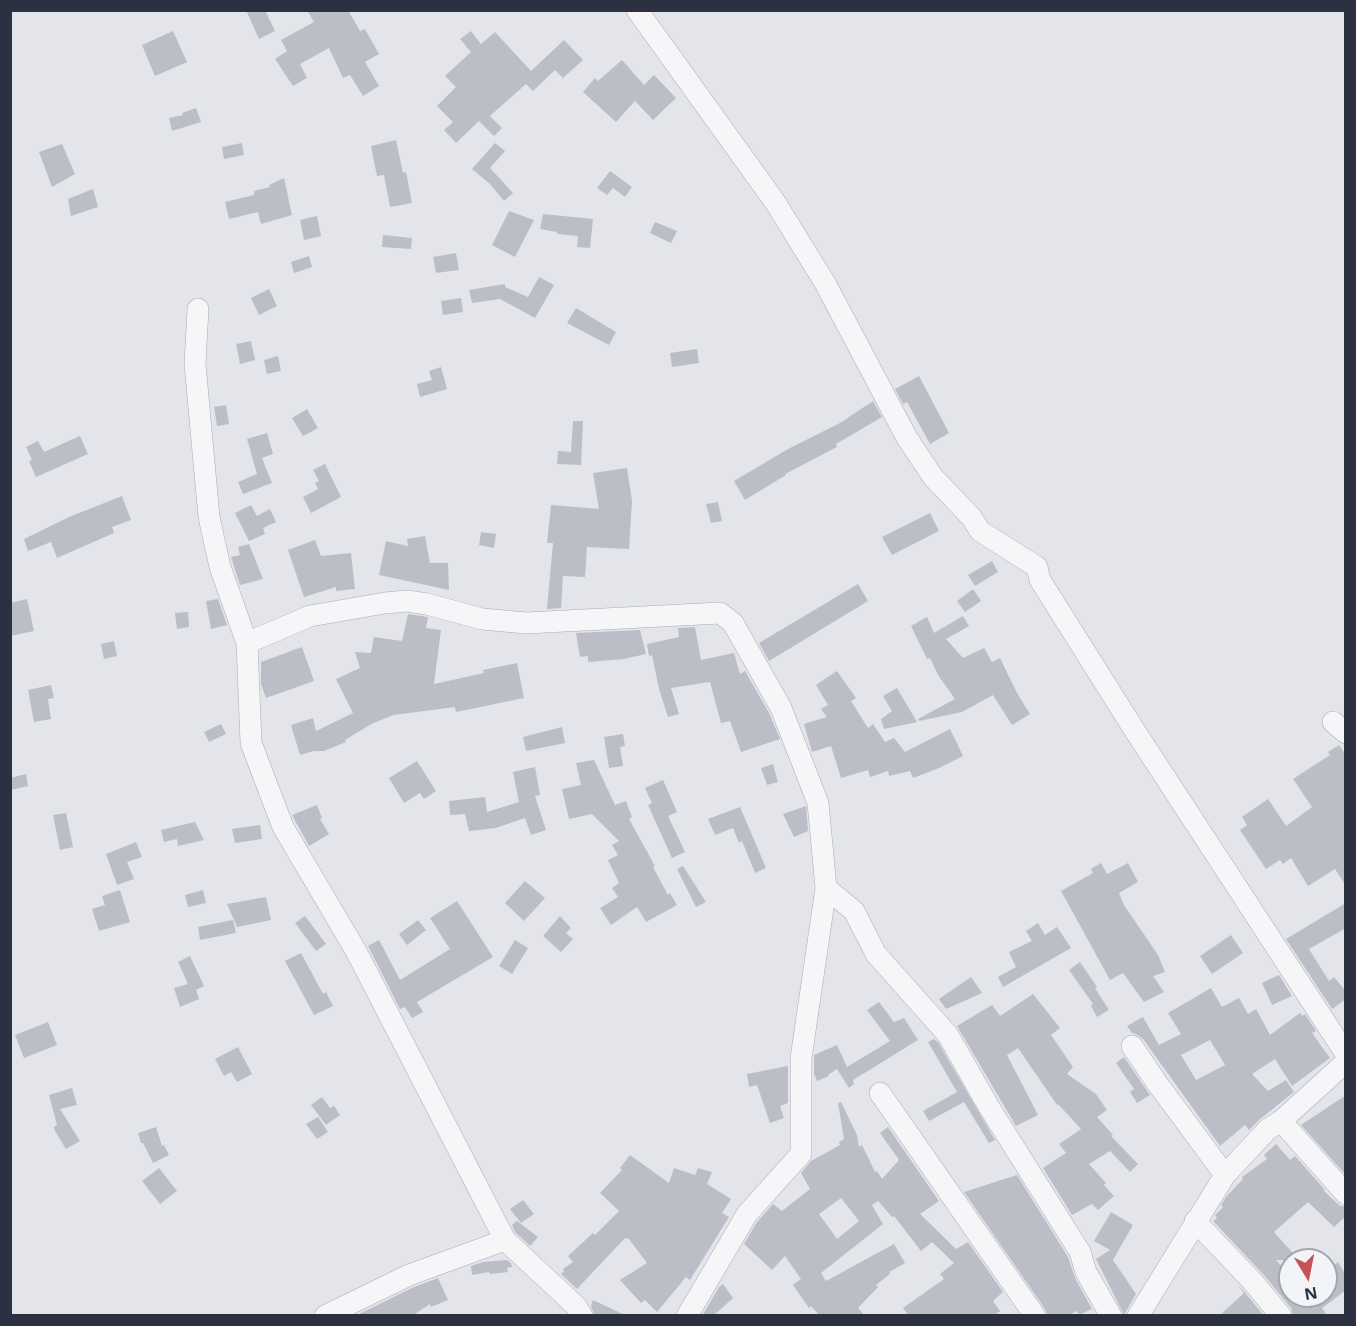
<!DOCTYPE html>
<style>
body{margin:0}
#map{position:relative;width:1356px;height:1326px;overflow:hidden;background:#e3e5ea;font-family:"Open Sans",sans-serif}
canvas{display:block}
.frame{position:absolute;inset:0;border:12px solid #2c3141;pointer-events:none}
.north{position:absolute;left:1278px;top:1248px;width:60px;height:60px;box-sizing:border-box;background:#f3f4f8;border:2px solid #a3a6af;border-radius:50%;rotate:170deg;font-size:16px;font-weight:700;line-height:24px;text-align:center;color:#2c3141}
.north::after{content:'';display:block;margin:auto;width:21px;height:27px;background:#c55357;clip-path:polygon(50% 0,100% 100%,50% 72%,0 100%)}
</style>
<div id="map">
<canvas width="1356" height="1326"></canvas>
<div class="frame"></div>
<div class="north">N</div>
</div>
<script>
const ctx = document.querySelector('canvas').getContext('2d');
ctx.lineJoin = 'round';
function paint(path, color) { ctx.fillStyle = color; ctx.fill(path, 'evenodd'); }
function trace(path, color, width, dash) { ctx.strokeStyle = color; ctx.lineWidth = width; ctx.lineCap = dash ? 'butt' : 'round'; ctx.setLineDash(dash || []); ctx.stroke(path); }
paint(new Path2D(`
 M246,10H265L275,31L259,39Z
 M307,10H348L360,31L365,29L379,54L365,62L379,86L363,96L350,75L343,78L329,48L300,64L307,78L293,86L275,59L287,51L281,40L314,22Z
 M173,31L187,62L155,76L142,45Z
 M471,31L481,44L495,32L531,71L564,40L583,60L563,78L555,70L533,91L526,84L490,116L502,128L494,136L479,121L456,143L444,130L453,122L437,106L456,87L445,76L471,52L460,39Z
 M622,60L644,85L654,75L676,98L653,120L635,101L616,122L583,92L595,78L598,81Z
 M196,108L201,122L172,131L169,118L183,115L182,113Z
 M396,140L403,173L406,172L412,203L390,207L384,175L377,176L371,146Z
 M242,143L244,155L224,159L222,147Z
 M495,143L505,151L490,168L513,193L504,201L490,184L472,169Z
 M62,144L75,174L52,187L39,152Z
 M610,171L632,187L625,197L613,188L607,195L597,188Z
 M284,178L292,215L261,224L258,212L229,219L225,202L254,195V191L270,187L269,185Z
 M93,189L98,207L71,216L68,199Z
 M509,211L534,220L515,257L492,245Z
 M543,214L593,219L590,248L577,247L578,236L557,234V232L540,229Z
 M317,216L321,236L304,240L300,220Z
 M655,222L677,231L671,243L650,233Z
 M383,235L412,238L411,249L382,247Z
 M456,253L459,270L436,273L433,257Z
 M309,256L312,267L294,273L291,262Z
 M539,277L554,285L535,318L500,299L472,303L469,290L505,284V287L528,297Z
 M269,289L277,306L259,315L251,298Z
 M461,298L463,312L443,315L441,301Z
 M576,308L616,332L609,345L567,323Z
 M251,341L255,360L240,364L236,344Z
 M697,349L699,363L672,367L670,353Z
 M278,356L281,371L267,374L264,360Z
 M441,367L447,389L420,397L417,384L432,380L429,371Z
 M919,376L949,433L930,444L907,402L903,404L895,389Z
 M873,401L882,417L836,444L837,447L785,474L786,475L745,500L734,481L788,449L840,423Z
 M226,405L229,424L217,426L214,407Z
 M307,409L318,428L303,436L292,418Z
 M573,421H583L581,465L557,464L558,451L571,452Z
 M267,433L273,454L262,458L272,483L243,494L238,482L257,474L247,439Z
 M80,436L88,454L36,477L29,461L32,460L26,447L38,441L44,452Z
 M325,464L341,497L311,513L303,497L318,489L315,483L319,481L313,470Z
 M627,468L632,501L629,549L587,547L585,577L563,576L561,608L547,609L553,543H547L551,505L599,509L593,473Z
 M122,496L131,520L112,527L114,533L57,558L51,542L28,551L24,539L69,517Z
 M718,502L722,521L711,523L706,504Z
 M251,505L257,516L270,509L276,522L263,528L265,534L249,541L235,513Z
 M930,513L939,531L892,555L882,537Z
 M481,532L496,534L494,548L479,545Z
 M425,536L430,563H448L449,590L379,575L386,541L408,546L407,539Z
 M315,540L321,556L351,553L355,589L336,591V587L304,597L288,550Z
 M249,544L263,579L240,585L231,557L240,555L238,547Z
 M992,561L998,572L975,586L968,575Z
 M858,584L868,601L769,661L759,643Z
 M973,589L981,601L965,612L957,601Z
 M27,599L34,631L10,636V603Z
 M218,599L227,625L211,629L206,601Z
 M188,612L189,627L177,629L175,613Z
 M408,614L428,617L426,628L441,630L434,684L484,673L483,670L517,663L524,698L456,712L455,707L394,715L373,723L345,740L346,742L324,751H314L300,755L291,725L313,718L316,731L353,713L336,679L360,668L355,652L371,653L374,637L402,641Z
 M963,616L969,626L946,639L963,658L984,648L992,662L1000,658L1017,693L1030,714L1012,725L993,695L962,712L919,721L918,719L955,699L938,675L930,658L927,659L911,626L927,617L934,633Z
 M695,627L701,660L734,653L740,674L745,671L769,713L780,739L741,752L730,721L721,723L710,682L671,688L679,714L668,717L659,689L652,655L649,656L647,644L679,637L678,628Z
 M640,630L646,654L624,659L588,662V656L580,657L576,633Z
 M114,641L117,656L104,659L101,644Z
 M302,647L314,681L266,698L261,684V662Z
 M837,671L856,698L851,701L868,728L873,724L885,742L894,738L905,752L950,729L963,756L939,768L913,778L910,771L889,776L888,771L870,777L868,770L841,778L831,746L812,752L804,724L827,717L821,709L828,705L816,685Z
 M51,685L54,698L48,699L51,719L34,722L28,690Z
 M897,688L917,722L884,729L881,719L892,711L883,696Z
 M221,724L226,734L209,742L204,732Z
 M562,727L565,743L526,751L523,737Z
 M623,734L625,746L620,747L623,766L609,768L604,737Z
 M1339,745L1346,755V886L1335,869L1308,886L1291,858L1283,864L1280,860L1266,869L1240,830L1247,825L1242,817L1268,799L1286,826L1312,807L1293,779L1330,755L1328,752Z
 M594,760L615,805L626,801L632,817L629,819L655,866L653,867L668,895L670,893L677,905L646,922L637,907L611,925L600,908L618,897L612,888L619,883L608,860L618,855L612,845L619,841L592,814L569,819L562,789L581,785L576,763Z
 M417,761L436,791L424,799L420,793L404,803L389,778Z
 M773,764L778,782L767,785L761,768Z
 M535,767L540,795L535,796L546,830L531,835L525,818L496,828L469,831L465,814L450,815L449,801L485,797L487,812L519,802L513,772Z
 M26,774L28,786L10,790V778Z
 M663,780L677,812L668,816L685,852L672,858L648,805L652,803L645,788Z
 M317,805L322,818L320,819L329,834L309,846L292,815Z
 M806,806L808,831L794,837L783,814Z
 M740,807L766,868L755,873L742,841L739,843L733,828L715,835L708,819Z
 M66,813L73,847L60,850L53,815Z
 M195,822L204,840L178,846L177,839L164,842L161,830Z
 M260,825L262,839L235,843L232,829Z
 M136,842L142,857L127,862L134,879L117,885L106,854Z
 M1101,863L1107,874L1128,863L1138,882L1119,893L1124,905L1158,955L1165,972L1153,976L1164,992L1144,1002L1123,973L1110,980L1061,891L1093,873L1091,869Z
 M683,866L706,902L696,907L677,869Z
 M525,881L545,898L524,921L505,903Z
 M120,890L130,922L99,931L92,909L105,905L102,896Z
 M203,890L206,903L188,907L185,895Z
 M266,897L271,920L237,927L227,904Z
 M457,901L493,957L417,1002L423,1012L412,1018L405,1007L400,1009L368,946L379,940L400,980L450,949L430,918Z
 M1346,903V928L1309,949L1329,981L1334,977L1344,989L1346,988V999L1332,1009L1286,939Z
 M305,916L326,944L316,951L295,923Z
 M560,916L571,928L566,933L573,939L561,952L543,936Z
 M233,920L236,933L200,940L198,927Z
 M418,920L426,930L407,945L399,934Z
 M1038,923L1045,935L1057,927L1071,948L1003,987L998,977L1016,967L1009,952L1032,941L1026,931Z
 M1231,935L1243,953L1212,974L1200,956Z
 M515,940L528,948L512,974L499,966Z
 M301,953L323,994L326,992L333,1006L314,1015L285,961Z
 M190,956L204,986L196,990L199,999L180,1007L174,988L188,984L178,962Z
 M1080,962L1097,987L1095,988L1109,1010L1097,1017L1091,1006L1093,1004L1069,970Z
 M1279,975L1292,996L1272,1005L1262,983Z
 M971,977L982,993L946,1009L939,999Z
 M1211,988L1222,1007L1239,998L1248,1014L1256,1009L1270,1035L1300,1013L1302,1016L1305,1014L1316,1031L1312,1033L1330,1058L1292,1086L1275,1059L1252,1074L1268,1091L1286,1080L1294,1092L1259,1120L1249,1130L1245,1125L1220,1146L1143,1039L1138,1035L1132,1033L1127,1026L1143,1017L1159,1045L1181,1034L1168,1013ZM1210,1040L1225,1065L1196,1080L1181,1055Z
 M1033,994L1060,1028L1051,1035L1073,1067L1067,1074L1096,1094L1107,1110L1097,1117L1113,1135L1111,1136L1138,1164L1130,1172L1110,1151L1089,1164L1106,1183L1104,1185L1114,1196L1098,1210L1092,1204L1072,1215L1043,1168L1066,1153L1059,1144L1081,1129L1058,1104L1057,1105L1018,1048L1007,1055L1038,1115L1016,1126L957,1026L992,1005L1000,1016Z
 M879,1002L894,1022L904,1018L918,1040L853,1080L854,1084L849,1088L837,1069L828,1075L829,1076L817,1081L814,1074V1055L837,1045L847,1067L890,1041L867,1010Z
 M48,1022L57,1045L24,1058L15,1035Z
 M934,1039L938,1042L995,1140L989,1143L964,1102L929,1121L923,1111L957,1092L928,1042Z
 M238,1047L252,1074L237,1082L231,1072L224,1076L215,1059Z
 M1124,1057L1150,1095L1137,1103L1130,1092L1134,1089L1116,1063Z
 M788,1066V1103L780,1106L784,1118L770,1123L757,1085L749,1087L747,1074Z
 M72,1088L77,1105L60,1109L80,1141L66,1149L55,1131L54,1127L57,1125L49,1095Z
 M1346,1095V1172L1344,1173L1301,1125Z
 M322,1097L330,1108L334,1106L340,1115L326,1125L311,1105Z
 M841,1102L857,1135L859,1147L862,1145L875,1172L877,1171L882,1179L899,1160L880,1133L888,1127L939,1201L920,1214L956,1249L968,1242L1003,1292L993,1301L1000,1311L994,1316H909L903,1308L944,1279L940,1274L954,1263L932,1242L921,1251L894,1216L892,1217L878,1201L872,1205L883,1224L821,1273L826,1281L894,1244L905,1263L889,1272L890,1274L876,1285L878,1287L858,1308L865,1316H820L811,1306L809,1308L793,1285L801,1279L785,1256L772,1270L744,1244L757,1222L773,1204L782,1211L810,1189L801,1173L811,1161L840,1145L839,1142L844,1139L838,1103ZM841,1198L859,1221L837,1239L819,1214Z
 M318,1117L328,1132L317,1139L306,1124Z
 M156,1127L162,1146L164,1145L169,1155L153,1163L143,1143H141L138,1133Z
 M1276,1144L1290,1160L1295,1156L1325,1190L1324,1191L1340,1206H1346V1216L1334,1227L1308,1202L1274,1232L1299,1260H1276L1290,1275V1296H1326V1273L1338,1262L1346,1275V1290L1322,1308L1327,1316H1293L1291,1308L1263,1274L1213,1221L1217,1218L1215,1215L1223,1207L1221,1205L1226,1197L1243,1179L1242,1177L1267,1159L1264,1155Z
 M630,1155L669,1183L674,1168L695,1175L698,1168L712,1172L707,1184L731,1199L722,1213L729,1217L690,1280L686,1277L657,1312L645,1300L641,1303L620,1280L647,1263L629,1239L625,1238L577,1289L561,1274L564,1271L563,1269L573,1262L568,1256L593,1233L595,1235L619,1211L600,1193L622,1170L620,1168Z
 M159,1168L177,1191L160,1204L142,1181Z
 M1017,1175L1068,1257L1075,1278L1092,1309L1079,1315L1077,1311L1066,1316H1048L1045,1309L964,1192Z
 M523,1200L534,1214L521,1223L510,1209Z
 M1111,1212L1133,1225L1113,1260L1136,1294L1124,1315L1096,1259L1110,1250L1094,1241Z
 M517,1221L538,1237L530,1246L515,1232L512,1225Z
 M507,1260L511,1263L512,1267L507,1268L508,1272L490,1274L489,1272L472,1275L471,1266L483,1262Z
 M438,1278L448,1300L431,1307L430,1304L412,1316H355L414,1287Z
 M723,1284L733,1298L713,1316H702L719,1287Z
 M1238,1285L1243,1290L1264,1316H1219L1244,1293Z
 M593,1300L627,1316H597L594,1314L591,1306Z`), '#bbbec7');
const minor = new Path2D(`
 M637,10L775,202L825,283L907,438L933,477L972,518L980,531L1037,567L1040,580L1135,731L1346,1054
 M198,309L195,364L209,517L220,567L247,643L251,743L283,827L356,951L505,1240L576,1306L582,1316
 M247,643L310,616L385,603L407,601L427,604L482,619L526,623L720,613L733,623L781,708L818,803L826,888L801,1058V1154L747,1214L687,1316
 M1333,722L1346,733
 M826,888L854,911L876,954L948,1035L989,1107L1080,1252L1086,1272L1111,1316
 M1132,1046L1157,1083L1225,1175
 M880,1093L1035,1316
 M1281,1121L1346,1194
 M1195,1221L1253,1282L1281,1316
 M325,1316L409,1275L505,1240
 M1138,1316L1225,1175L1268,1129L1281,1121L1346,1062`);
trace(minor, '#a8abb4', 22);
trace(minor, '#f6f6f9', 21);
</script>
